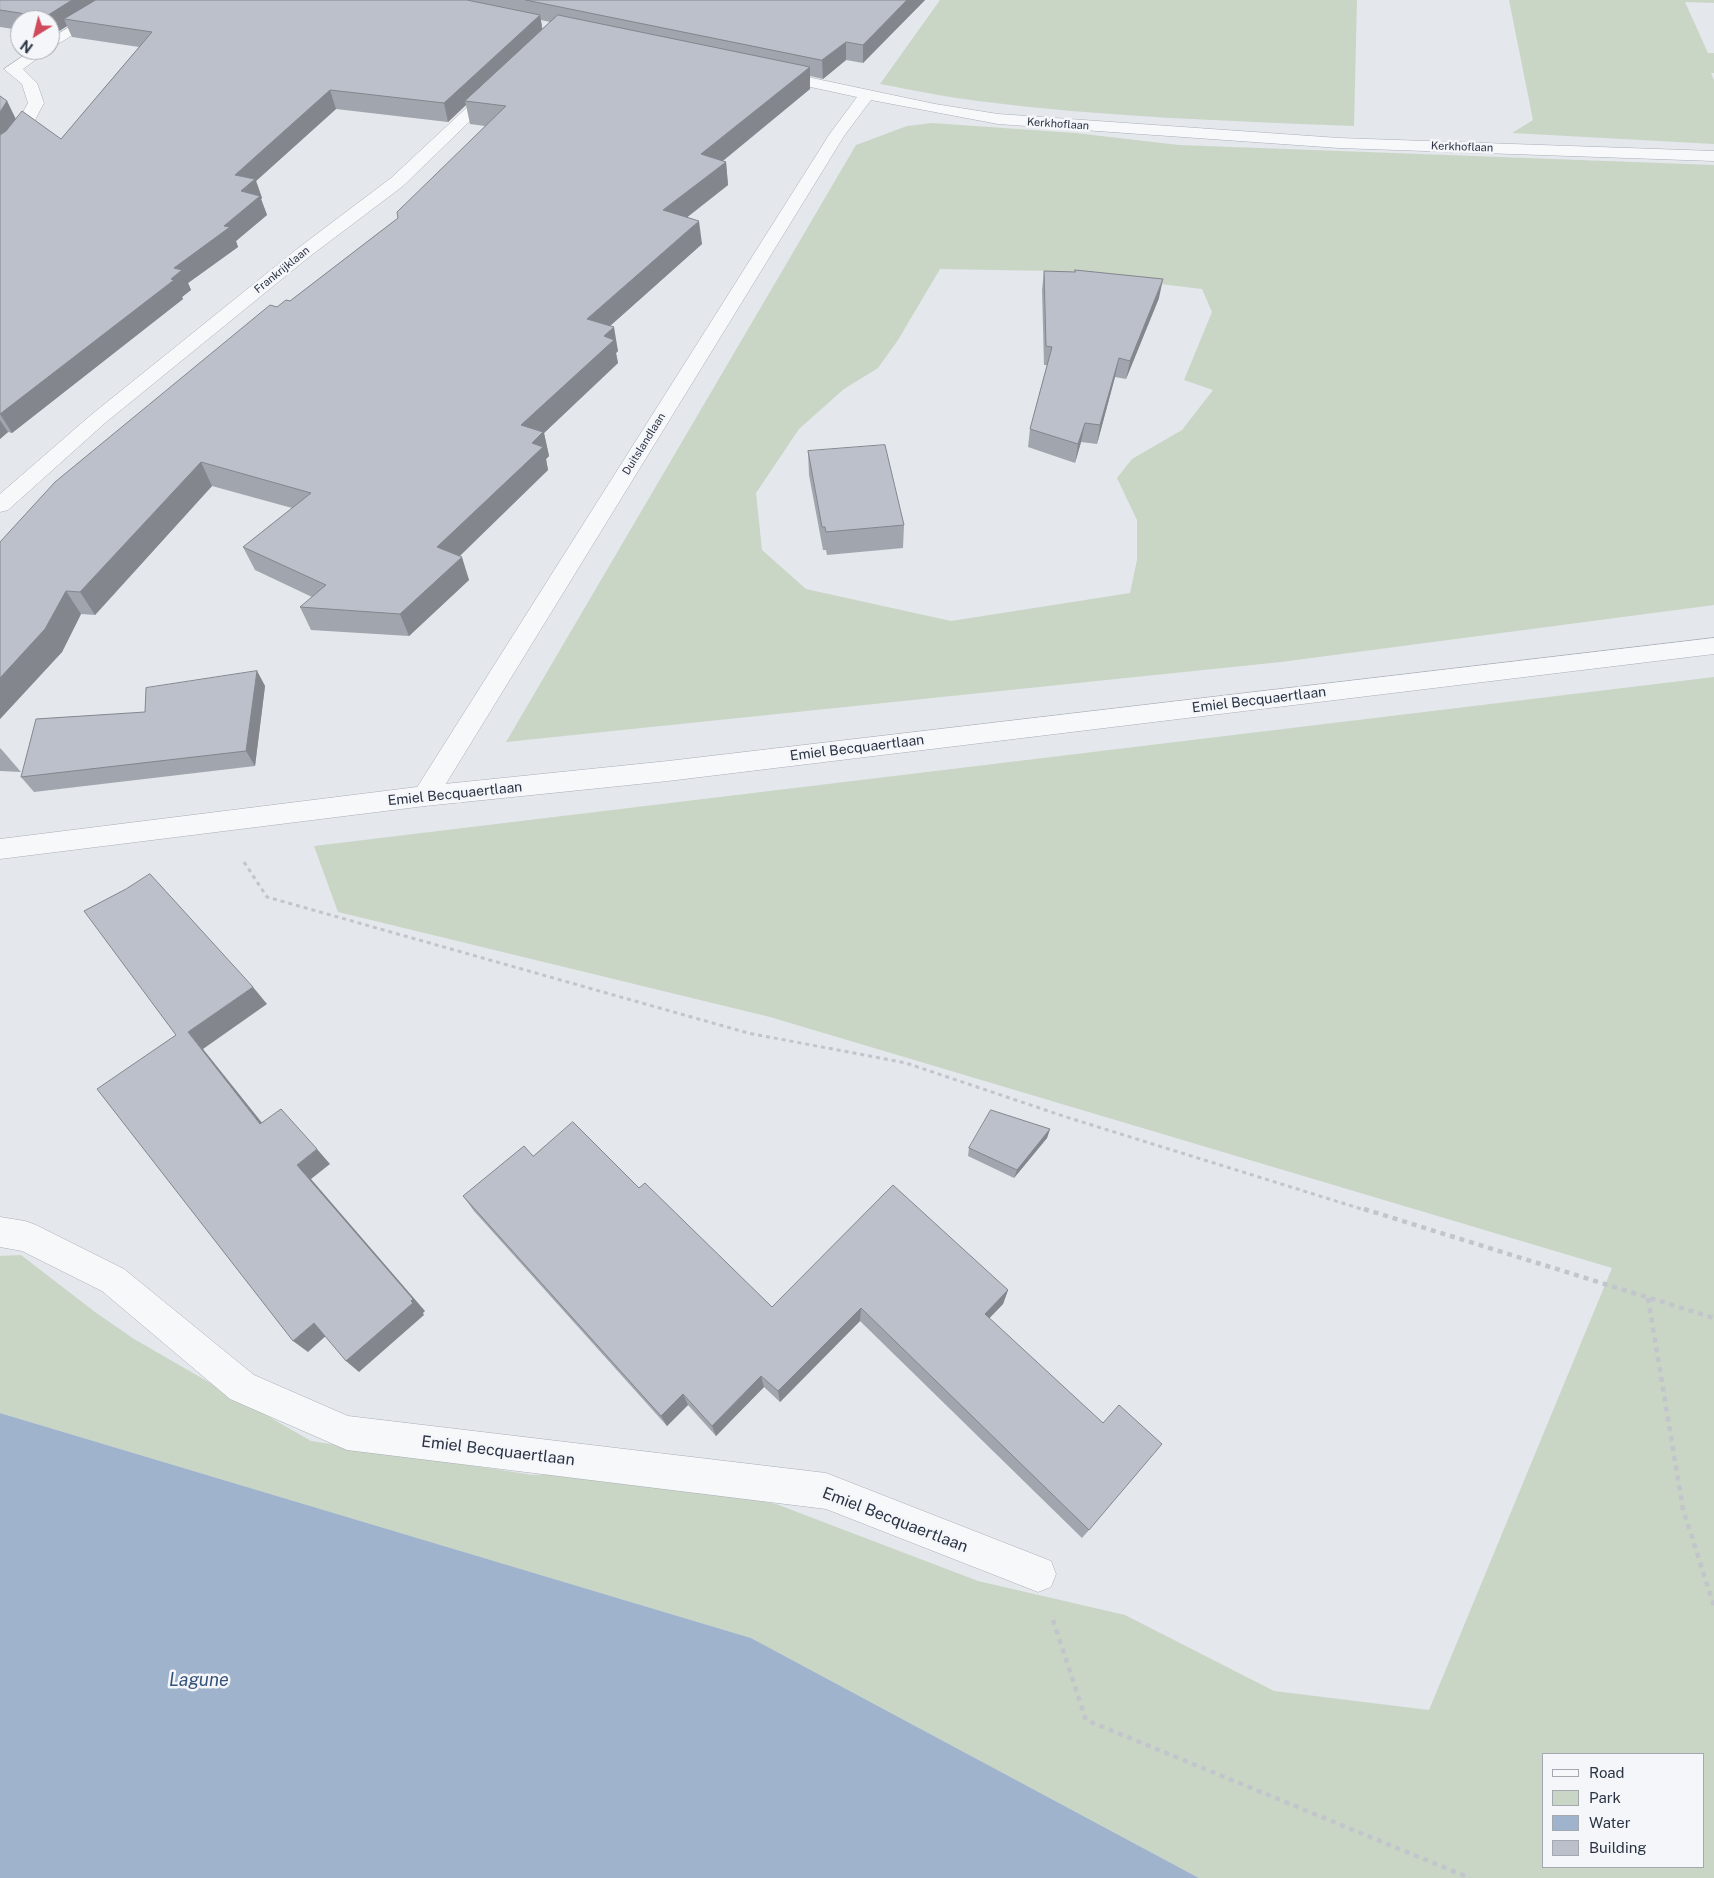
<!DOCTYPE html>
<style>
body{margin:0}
#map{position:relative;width:1714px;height:1878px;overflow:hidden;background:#e4e7ec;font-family:"Public Sans",sans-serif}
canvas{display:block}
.legend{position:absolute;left:1542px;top:1753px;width:162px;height:115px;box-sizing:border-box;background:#f4f6f9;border:1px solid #a4a8b1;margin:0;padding:6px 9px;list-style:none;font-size:15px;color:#2b3445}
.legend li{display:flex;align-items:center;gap:10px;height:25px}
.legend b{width:25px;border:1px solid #a4a8b1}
.north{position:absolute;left:10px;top:10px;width:50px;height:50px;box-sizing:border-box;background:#f4f6f9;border:1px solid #a4a8b1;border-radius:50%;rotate:216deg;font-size:14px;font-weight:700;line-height:20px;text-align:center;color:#2b3445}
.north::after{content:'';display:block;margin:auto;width:18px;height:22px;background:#d1495b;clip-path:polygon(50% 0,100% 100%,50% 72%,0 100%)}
</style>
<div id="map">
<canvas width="1714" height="1878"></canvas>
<ul class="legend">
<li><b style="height:6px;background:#f7f8fa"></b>Road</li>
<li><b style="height:14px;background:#c9d6c5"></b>Park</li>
<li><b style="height:14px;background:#9fb4cc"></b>Water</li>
<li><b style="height:14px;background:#bbc0ca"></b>Building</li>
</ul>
<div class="north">N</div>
</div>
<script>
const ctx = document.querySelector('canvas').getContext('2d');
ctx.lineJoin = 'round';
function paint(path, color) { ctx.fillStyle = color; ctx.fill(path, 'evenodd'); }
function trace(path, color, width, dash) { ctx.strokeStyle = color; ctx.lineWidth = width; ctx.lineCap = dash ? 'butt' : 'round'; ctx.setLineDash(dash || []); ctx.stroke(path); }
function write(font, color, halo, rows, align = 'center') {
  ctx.font = font + ' "Public Sans",sans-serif'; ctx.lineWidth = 5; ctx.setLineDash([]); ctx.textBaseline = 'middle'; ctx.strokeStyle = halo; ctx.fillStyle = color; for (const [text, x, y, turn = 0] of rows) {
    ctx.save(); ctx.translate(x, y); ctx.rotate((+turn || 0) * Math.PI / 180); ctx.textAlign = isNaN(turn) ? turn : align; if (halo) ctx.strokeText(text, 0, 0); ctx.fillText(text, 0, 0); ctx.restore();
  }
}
paint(new Path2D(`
 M940,0H1357L1354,126C1229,121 1102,117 978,101C945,97 913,90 880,84Z
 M1509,0H1714V3L1685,2L1708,53H1714V73H1711L1714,80V144L1512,133L1533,120Z
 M932,123L1075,133L1179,145L1714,165V605L1281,662L506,742L856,145L907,126ZM940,269L1051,271L1202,289L1212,312L1184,380L1213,390L1182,430L1132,459L1117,478L1137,520V560L1130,593L951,621L806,589L762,550L756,493L799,429L844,389L878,368L898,340Z
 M1714,677V1878H1199L751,1638L0,1413V1256L21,1255L95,1312L134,1339L311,1441L533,1475L612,1473L776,1504L978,1581L1125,1615L1274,1691L1429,1710L1612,1268L770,1017L338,912L314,846ZM1543,1754H1703V1867H1543Z`), '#c9d6c5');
paint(new Path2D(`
 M0,1413L751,1638L1199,1878H0Z`), '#9fb4cc');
const minor = new Path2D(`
 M112,0H129L50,49V39Z
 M32,50H49L23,69L37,83L44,103C35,120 20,152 0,157V143L13,130L28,103L22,84L4,69Z
 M774,70L935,104L998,114L1339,138L1714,151V161L1339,148L998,124L871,100L844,136L434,803L425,806L416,803L412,796L416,789L829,135L857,97L769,78L766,75L769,72Z
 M496,83L504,88L501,91L403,186L309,257L105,423L8,510L0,512V494L91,415L297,249L391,178L491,85Z
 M0,1217L25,1221L36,1225L124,1269L254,1375L348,1416L826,1473L1051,1561L1056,1574L1051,1587L1038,1592L826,1509L347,1450L230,1399L102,1291L22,1251L0,1247Z`);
const tertiary = new Path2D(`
 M1714,638V654L668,781L425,806L0,859V839L425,786L668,761Z`);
trace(minor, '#a9aeb7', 1);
trace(tertiary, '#a9aeb7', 1);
trace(new Path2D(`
 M244,862L267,897L748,1033L906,1063L1066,1117L1368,1211`), '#c2c5cb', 3, [4, 4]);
trace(new Path2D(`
 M1364,1209L1714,1318
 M1648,1298L1683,1509L1714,1606
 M1053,1620L1086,1720L1470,1878`), '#c2c5cb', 4.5, [5, 5]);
paint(minor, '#f7f8fa');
paint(tertiary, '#f7f8fa');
paint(new Path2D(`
 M0,0H925L863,63L846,60L823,79L810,76V89L723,161L726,162L728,185L687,217L702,244L610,326L618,351L616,353L618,363L544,433L549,456L546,459L548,470L460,556L469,580L409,636L311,630L300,607L312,597L255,570L243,547L292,508L212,486L95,615L81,614L62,652L0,719V542L277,307L290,301L398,218L485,126L470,124L466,105L448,122L336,109L256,181L262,198L261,199L267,215L236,241L238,247L188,283L191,290L182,297L183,299L12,433L8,432L0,439V96L7,101L16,119L61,139L139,47L72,37L67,26L53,35L50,34V20H20V30L0,27ZM541,20L550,22L542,29Z
 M1075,270L1159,298L1126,379L1115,377L1097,444L1081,442L1075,463L1028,447L1030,429L1047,365H1044L1042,290L1044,271L1075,272Z
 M808,451L904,525L903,548L827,555L826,550H823L809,475Z
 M257,671L265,686L255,766L34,792L21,777L145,712Z
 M0,748L2,750L21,772L0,771Z
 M1050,1129L1047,1138L1014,1178L968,1156L969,1148Z
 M533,1156L639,1188L772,1307L1008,1290L1003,1304L989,1318L1089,1530L1082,1538L860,1321L780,1402L764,1387L716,1436L688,1405L667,1426L474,1211L463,1196Z`), '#a1a5ae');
paint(new Path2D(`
 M72,0H108L64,19L67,26L53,35L50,28V20H46L45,17Z
 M907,0H925L863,63V45Z
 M540,15L543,33L465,101L466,105L448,122L444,103Z
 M846,42V60L823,79L822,60Z
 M810,67V89L703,177L701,154Z
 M330,90L336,109L256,181L262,198L261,199L267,215L236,241L238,247L188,283L191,290L182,297L183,299L12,433L0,414L171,279L174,268L224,226L235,175Z
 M7,101L16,120L0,140V112Z
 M726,162L728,185L666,234L663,210Z
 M699,221L702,244L592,342L587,319Z
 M1163,279L1159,298L1126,379L1130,361Z
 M614,327L618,351L616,353L618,363L544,433L549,456L546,459L548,470L445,570L437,547L521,425L604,336Z
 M1119,358L1115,377L1097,444L1100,425Z
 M0,420L8,432L0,439Z
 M1085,423L1081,442L1075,463L1078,444Z
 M201,462L212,486L95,615L80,592Z
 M462,557L469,580L409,636L400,614Z
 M66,591L81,614L62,652L0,719V678Z
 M257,671L265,686L255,766L246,751Z
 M253,987L267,1004L203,1049L275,1139L260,1124L188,1032Z
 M1050,1129L1047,1138L1014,1178L1017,1170Z
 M317,1149L330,1164L311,1179L425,1311L423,1313L424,1315L359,1372L346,1361L297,1165Z
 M1008,1290L1003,1304L981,1327L985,1314Z
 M861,1308L860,1321L780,1402L778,1391Z
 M314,1323L328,1334L308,1352L293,1341Z
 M761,1376L764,1387L716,1436L712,1426Z
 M683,1394L688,1405L667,1426L661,1416Z`), '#83868d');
const building = new Path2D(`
 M0,0H72L45,17L0,10Z
 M96,0H467L540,15L444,103L330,90L235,175L255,179L241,191L260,196L224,226L230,227L174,268L182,270L171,279L174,280L0,414V135L6,131L22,111L61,139L152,32L64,19Z
 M526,0H907L863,45L846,42L822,60Z
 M558,15L810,67L701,154L726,162L663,210L699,221L587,319L614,327L604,336L614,340L521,425L543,432L532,443L543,447L437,547L462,557L400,614L300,607L326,585L243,547L311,493L201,462L80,592L66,591L45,629L0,678V542L55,482L270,305L277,307L286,300L290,301L398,218L397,212L506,106L465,101Z
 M0,96L7,101L0,112Z
 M1075,270L1163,279L1130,361L1119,358L1100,425L1085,423L1078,444L1030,429L1052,347L1046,346L1044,271L1075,272Z
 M885,445L904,525L826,532L825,527H822L808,451Z
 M257,671L246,751L21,777L36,719L145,712L146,688Z
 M150,874L253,987L188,1032L260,1124L281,1109L317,1149L297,1165L413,1299L411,1301L413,1303L346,1361L314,1323L293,1341L97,1089L176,1035L84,911L126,889Z
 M991,1110L1050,1129L1017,1170L969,1148Z
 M573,1122L639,1188L645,1183L772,1307L893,1185L1008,1290L985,1314L1103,1423L1119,1405L1162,1444L1089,1530L861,1308L778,1391L761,1376L712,1426L683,1394L661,1416L463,1196L524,1146L533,1156Z`);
paint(building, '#bbc0ca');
trace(building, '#83868d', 1);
write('11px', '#2b3445', '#f4f6f9', [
 ["Kerkhoflaan",1058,124,4],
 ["Kerkhoflaan",1462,147,2],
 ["Frankrijklaan",282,270,-39],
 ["Duitslandlaan",644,444,-58]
]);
write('14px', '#2b3445', '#f4f6f9', [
 ["Emiel Becquaertlaan",1259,700,-7],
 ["Emiel Becquaertlaan",857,748,-7],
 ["Emiel Becquaertlaan",455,794,-6]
]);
write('16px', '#2b3445', '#f4f6f9', [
 ["Emiel Becquaertlaan",498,1451,7],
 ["Emiel Becquaertlaan",895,1520,21]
]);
write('italic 18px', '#34527a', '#f4f6f9', [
 ["Lagune",199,1680]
]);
</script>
